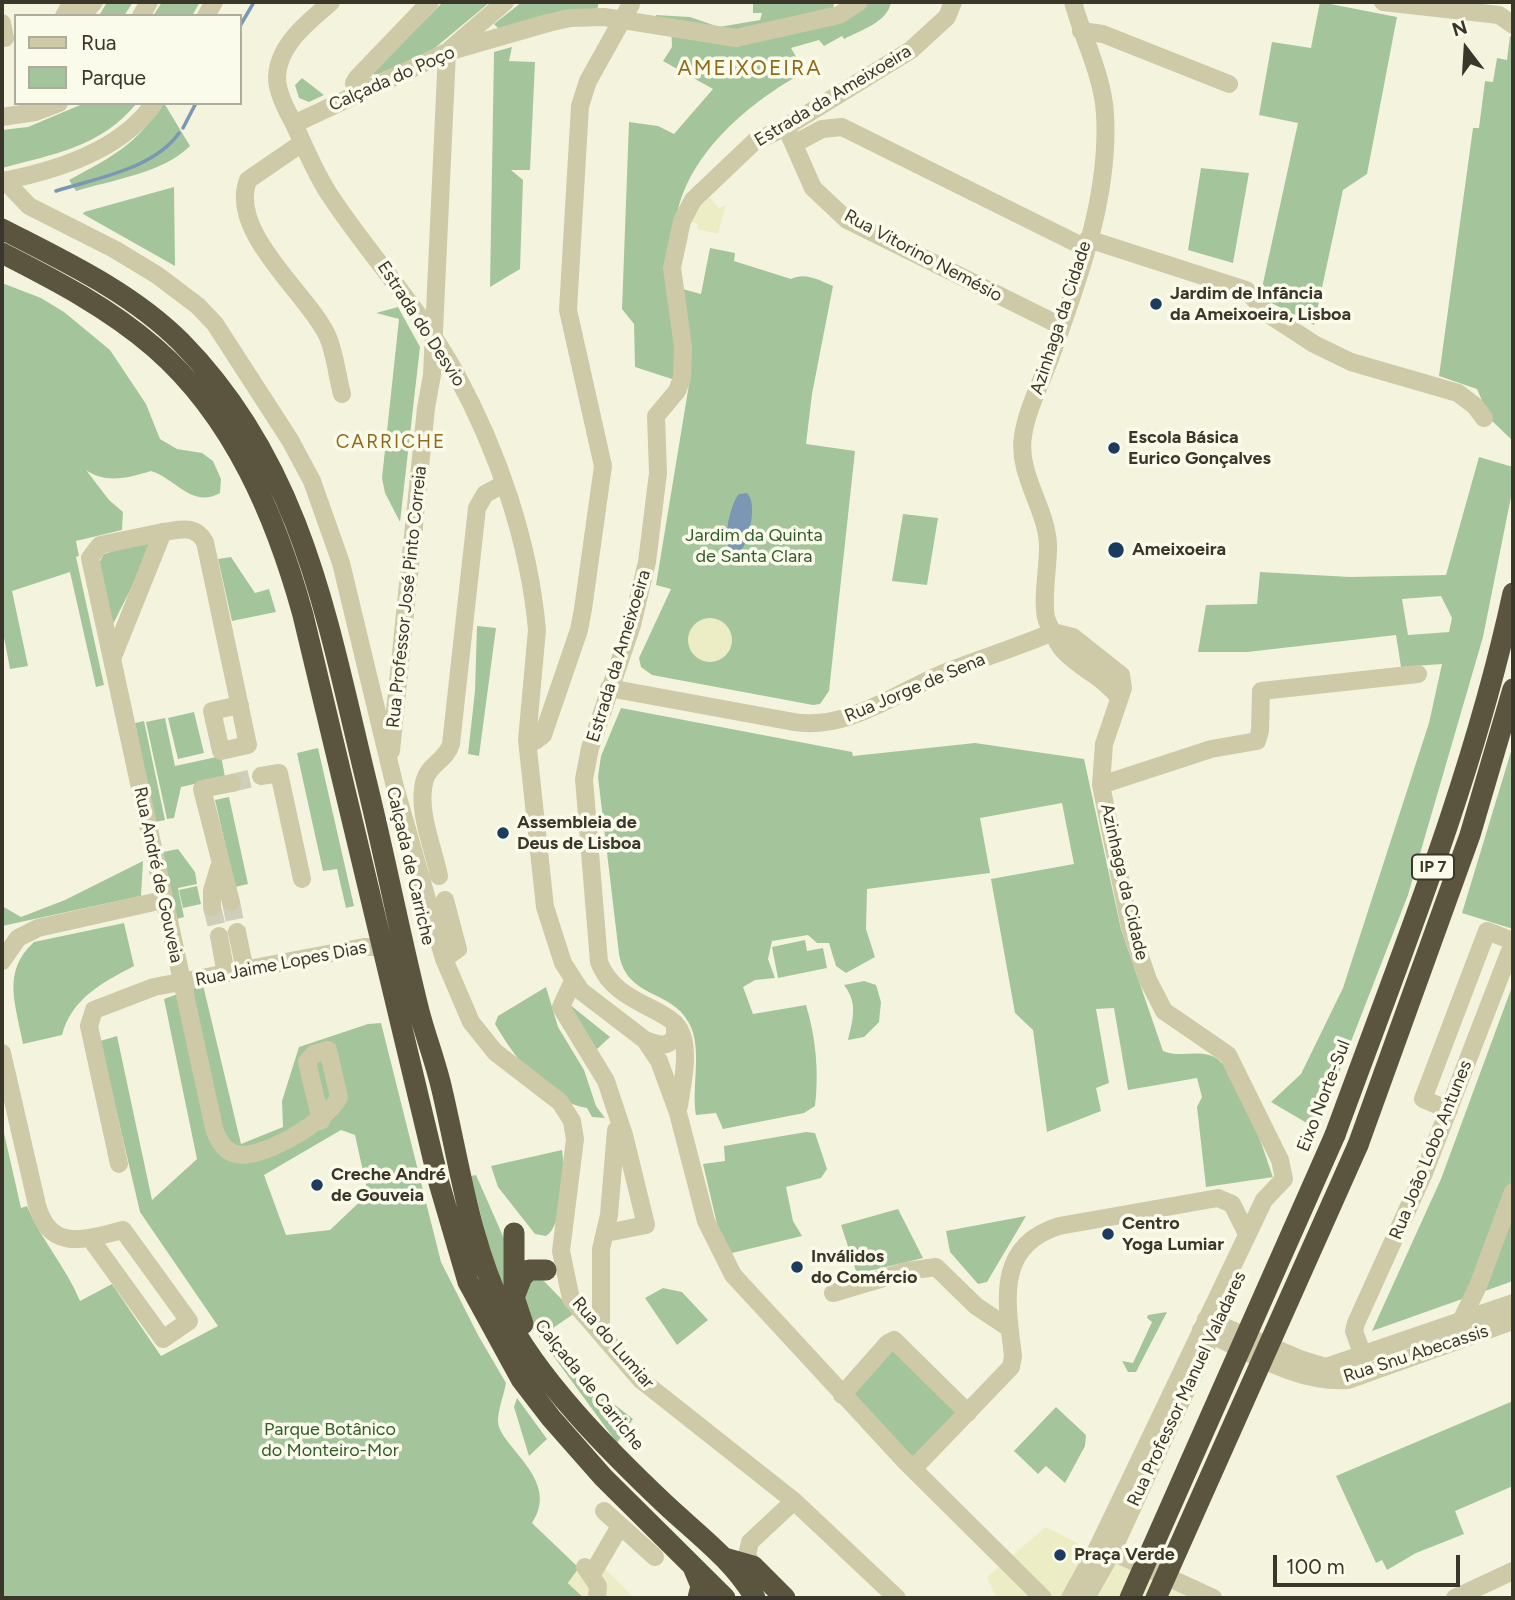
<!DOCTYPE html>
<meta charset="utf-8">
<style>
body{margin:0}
#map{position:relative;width:1515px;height:1600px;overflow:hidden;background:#f4f4de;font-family:Figtree,sans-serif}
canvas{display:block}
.frame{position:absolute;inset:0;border:4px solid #3a3629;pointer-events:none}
.legend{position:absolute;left:14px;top:14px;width:228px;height:91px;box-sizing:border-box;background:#fbfbeb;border:2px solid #aeac9d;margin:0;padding:9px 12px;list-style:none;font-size:21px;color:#3a3629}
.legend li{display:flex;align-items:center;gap:14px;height:35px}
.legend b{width:35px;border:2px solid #aeac9d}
.north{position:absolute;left:1431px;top:14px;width:70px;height:70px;-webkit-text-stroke:5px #fbfbeb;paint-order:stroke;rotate:343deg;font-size:19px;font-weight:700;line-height:28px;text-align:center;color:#3a3629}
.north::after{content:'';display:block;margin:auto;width:24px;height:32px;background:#3a3629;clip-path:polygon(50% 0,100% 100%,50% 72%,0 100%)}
.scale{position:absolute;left:1273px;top:1555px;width:187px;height:32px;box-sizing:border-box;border:4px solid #3a3629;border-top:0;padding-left:9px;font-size:21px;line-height:24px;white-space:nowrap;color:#3a3629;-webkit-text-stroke:5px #fbfbeb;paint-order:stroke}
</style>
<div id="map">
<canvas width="1515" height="1600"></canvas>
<div class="frame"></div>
<ul class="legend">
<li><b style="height:9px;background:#cecaa8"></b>Rua</li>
<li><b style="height:19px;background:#a4c59c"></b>Parque</li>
</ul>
<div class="north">N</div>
<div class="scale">100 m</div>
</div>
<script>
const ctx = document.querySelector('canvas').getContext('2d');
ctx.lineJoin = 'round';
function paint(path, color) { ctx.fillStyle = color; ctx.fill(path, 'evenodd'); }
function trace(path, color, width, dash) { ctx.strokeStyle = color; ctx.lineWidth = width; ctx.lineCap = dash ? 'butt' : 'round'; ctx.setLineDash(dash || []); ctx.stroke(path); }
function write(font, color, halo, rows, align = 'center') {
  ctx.font = font + ' Figtree,sans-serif'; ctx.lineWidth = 7; ctx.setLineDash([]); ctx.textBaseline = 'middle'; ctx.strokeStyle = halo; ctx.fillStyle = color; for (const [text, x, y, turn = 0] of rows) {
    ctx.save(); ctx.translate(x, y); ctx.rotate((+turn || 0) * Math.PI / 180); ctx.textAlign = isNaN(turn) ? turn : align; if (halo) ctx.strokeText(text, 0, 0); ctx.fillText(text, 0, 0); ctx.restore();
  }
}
paint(new Path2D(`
 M107,2H133L124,16H99Z
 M162,2H200L192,16H153Z
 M443,2H490L430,52L374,76V71Z
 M522,2H599L597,10L574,9L499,29L494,24Z
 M753,2H834L833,12L846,18L869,2H891C888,22 861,30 844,39L842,36L824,46L819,40L791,48L805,72C752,100 689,152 677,215C674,230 676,248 676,263C676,302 675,341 675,380L635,367L634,324L622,309L629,122L658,126L674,134L713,89L663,61L672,47L671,23L656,20V15L690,17L719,27L760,20L762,13H753Z
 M1320,2L1397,17L1367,174L1343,190L1314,325L1260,297L1298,123L1259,115L1272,42L1311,48Z
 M1510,36L1513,39V441L1490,419L1477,389L1439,376L1473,128H1479L1485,81L1493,82L1497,58L1507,60Z
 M512,47L509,61L535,62L530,170H511L523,180L520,269L490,287L494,52Z
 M302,78L324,95L309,102L299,98L295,85Z
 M85,103H137C101,147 54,154 2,168V130L28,127Z
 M164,103L190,146C163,173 112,180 76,191L69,180C113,156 135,146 164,103Z
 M1201,168L1249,173L1233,263L1188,250Z
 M174,187L175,266L83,214L84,212Z
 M710,248L735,253L734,261L791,279C805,272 819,280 833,286L812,394L806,444L855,451L829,691L820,704L813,705L652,675L641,667L639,658L671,589L656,585L691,372L679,309V288L701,294Z
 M2,283L41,298L64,312L110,350L146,404L160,439L177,449L202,453L213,461L221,479L220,493C192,509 175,478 151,471C128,478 106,484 86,470L109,500L123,512L122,530L76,541L79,556L76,557L104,685L96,687L70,572L12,591L28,666L10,669L2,627Z
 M398,307L420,347L400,522L385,493L382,478L399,319L376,313Z
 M1479,457L1513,467V487L1483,637L1408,895L1317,1129L1271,1102L1301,1074L1343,988L1429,723L1442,664L1401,667L1396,635L1247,652H1198L1206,605L1257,604L1260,572L1350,577L1446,575ZM1441,596L1452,618L1449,632L1408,635L1402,599Z
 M903,514L938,518L927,585L892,581Z
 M150,540L154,543L112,626L99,563L104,554Z
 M231,557L255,593L269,589L276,612L232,621L218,559Z
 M477,626L496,628L479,756L468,754L475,691Z
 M621,708L852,752L853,756L975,743L1084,759L1121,929L1163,1051C1179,1058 1196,1050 1212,1056C1237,1064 1264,1151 1273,1177L1206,1187L1197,1107L1202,1097L1197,1078L1128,1090L1114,1008L1096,1009L1109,1083L1096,1088L1101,1111L1047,1132L1033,1030L1015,1013L991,879L1074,864L1062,803L980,818L990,873L867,889L866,929L875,957L846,973L836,966L829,943H817L808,935L772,941L768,959L775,978L755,980L743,987L753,1014L806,1005C816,1038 819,1072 815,1106L804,1113L723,1129L716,1113L696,1115C691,1087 703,1049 689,1023C671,989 627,999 619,954L598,777L601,756Z
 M194,712L204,753L178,759L168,718Z
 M165,718L175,766L221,756L225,777L181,787L174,818L167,819L146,722Z
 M144,721L165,820L155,822L135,723Z
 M1513,745V929L1462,913Z
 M318,748L354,906L346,908L337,869L323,871L297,753Z
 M229,797L248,884L235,887L215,800Z
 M178,849L195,872L197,884L178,888L184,917L177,919L163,852Z
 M143,861L141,896L2,926V906L21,917L65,900Z
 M197,886L201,904L183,908L179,890Z
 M124,923L134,966C102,983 72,998 62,1035L23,1044C16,1005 1,972 34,942Z
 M805,940L807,951L823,948L827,968L778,978L772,947Z
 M864,981L876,985L881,1002L879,1022L864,1037L848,1040C853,1019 858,1003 844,985Z
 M1513,984V1281L1372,1331L1441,1179Z
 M203,985L241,1144L283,1127L282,1101L299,1047L368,1024L381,1023L441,1262L478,1335L506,1383C504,1395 498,1409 498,1421C498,1446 562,1479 532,1523L579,1568L568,1583L584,1598H2V1124L21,1208L27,1206C41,1240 66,1267 80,1301L112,1284L161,1356L218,1326L140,1212L100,1041L117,1036L152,1200L197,1159L164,999ZM341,1130L355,1135L368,1194L330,1230L286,1235L264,1175Z
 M546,987L558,1027L584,1070L596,1106L605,1118L592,1117L587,1108C548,1102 514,1057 495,1024L498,1016Z
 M569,1004L610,1037L596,1050L587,1040Z
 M806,1132L815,1133L827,1169L821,1178L786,1187L793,1221L802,1236L732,1253L718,1228L703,1164L725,1161L724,1146Z
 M562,1150C565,1168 563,1227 546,1236L535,1234L498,1187L491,1166Z
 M476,1175L506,1243L508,1300L493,1263L471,1176Z
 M898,1209L923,1258L857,1274L841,1225Z
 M1026,1216L987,1282L978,1284L950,1252L946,1231Z
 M541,1278L575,1313L547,1332L587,1383L633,1419L617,1443L527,1320L521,1296L531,1280Z
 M663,1288L682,1292L708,1320L677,1345L645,1298Z
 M1167,1312L1136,1372H1128L1122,1361L1133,1363L1152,1322L1147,1318L1148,1315Z
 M888,1343L968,1413L913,1469L842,1395Z
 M517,1398L547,1439L529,1456L514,1407Z
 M1513,1401V1486L1455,1511L1464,1534L1416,1553L1387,1570L1382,1560L1376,1563L1336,1476Z
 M1056,1407L1086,1435L1085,1446L1065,1483L1046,1466L1038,1474L1014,1451Z`), '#a4c59c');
paint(new Path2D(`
 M705,192L719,208L726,205L718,234L697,229L698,224L684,220Z
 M688 640a22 22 0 1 1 44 0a22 22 0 1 1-44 0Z
 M1046,1527L1079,1544L1196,1598H996L987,1577Z
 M602,1566L634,1598H584L568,1583L579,1568Z`), '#ecedc4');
paint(new Path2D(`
 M747,493C758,503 749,542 740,552L732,553C721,543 730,504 739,494Z`), '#7a97b3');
trace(new Path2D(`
 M240,26L254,2
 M183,128L196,103
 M56,191C96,178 154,169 179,133`), '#7a97b3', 3.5);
trace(new Path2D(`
 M232,783L261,776
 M231,902L237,932
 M212,907L219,936`), '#cfceba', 18, [18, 9]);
trace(new Path2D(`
 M331,2C309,22 278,44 277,77C277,94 288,112 295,126C306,150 316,175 331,197C371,257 421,310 456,374C498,451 529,541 537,630L527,740L545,907L563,963L581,991L645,1040L659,1061L678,1113L706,1221L733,1275L903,1459L1043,1598
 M1073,2C1083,39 1103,76 1105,114C1110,196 1078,281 1051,356C1041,383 1027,409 1023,436C1017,474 1046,507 1048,544C1049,564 1040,608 1048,623C1052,631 1057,644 1063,650C1080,669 1104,677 1119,698
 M1383,2L1499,15L1513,25
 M64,16L72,2
 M82,16L94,2
 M141,16L149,2
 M206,16L214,2
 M2,23L5,38
 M1081,31L1103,34L1229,84
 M357,94L354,83L357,78L430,2
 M2,117L35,112L59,103
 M294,124L447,52L548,23L570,18L604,17L736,38L839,15L859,2
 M786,127L813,188L847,220L1061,326
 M302,143L248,180C228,232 307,293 327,335C335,352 337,376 342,394
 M794,144L822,129L842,127L1086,248
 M4,180L29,206L114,249L157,275L198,306L215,324L290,440L312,481L341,563L395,787L444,959L471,1022L495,1052L560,1102L572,1121L575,1139L561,1251L571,1299L641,1380L794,1501L897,1598
 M2,181C55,171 122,150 154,103
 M1088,239L1246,290L1268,314L1314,344L1351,362L1458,393L1475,406L1484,418
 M1053,632L1073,637L1121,675L1123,688L1104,744L1101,785L1130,927L1148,980L1164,1011L1228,1055L1280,1160L1284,1179
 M112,659L90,558L100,545L163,532
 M609,688L794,722C848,731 899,691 946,672C982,658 1018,647 1053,632
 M240,705L212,711L221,751L248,745L205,542C195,524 180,530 163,532L112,659L214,1128C217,1138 222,1149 233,1153C257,1164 329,1120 339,1097L328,1050L314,1054L307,1062L321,1121
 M527,740L535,741L543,735L579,630L583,609L603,466L568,310L580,106L588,81L631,4
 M391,751L426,408L432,375L447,52L505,2
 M261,776L279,773L302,879
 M1101,785L1211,749L1257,741L1260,731L1261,691L1418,674
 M439,876C433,846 416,809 425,779C429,765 447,759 451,744L477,508L485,494L504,484
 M231,902L202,789L232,783
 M212,907V891L219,867
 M237,932L245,970
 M219,936L226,974
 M444,959L458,949L445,900
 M2,961L18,938L38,928L163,900
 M573,981L561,1007L606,1081L624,1135L646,1225L606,1233
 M645,1040C657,1044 666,1049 675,1037V1023
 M2,1053L37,1205C50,1253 86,1239 123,1230L189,1321L163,1339L90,1238
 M679,1106C682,1085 689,1056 682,1035C673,1006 616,1007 599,962L584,779L590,748L632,625L647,562L658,473L656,416L677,391L682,378L683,347L672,268L682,221L693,200L754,142L786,127L911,50L947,17L953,2
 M1449,1110L1423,1099L1487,931L1513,941
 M119,1164L89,1026L94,1010L154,987L364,947H381
 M833,1293L907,1271L936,1267L976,1306L1009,1328
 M1206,1319L1300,1359L1326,1367L1513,1303
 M1460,1323L1478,1286L1513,1192
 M1201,1330C1248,1351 1295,1383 1348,1380L1513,1321
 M601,1333V1249L609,1215L616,1130
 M1363,1356L1354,1331L1356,1323L1424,1173L1513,943
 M842,1395L888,1343L894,1340L968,1413
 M913,1469L1011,1367L1013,1356C1007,1304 994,1246 1059,1226L1218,1198L1232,1204L1247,1234
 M604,1511L655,1557
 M1102,1547L1213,1598
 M753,1566L747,1555L750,1542L794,1501
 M585,1567L598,1586L597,1598
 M591,1576L620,1526
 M1070,1598L1099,1545L1264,1200L1284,1179
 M1086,1598L1112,1552L1212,1334
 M1455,1598L1513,1571`), '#cecaa8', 18);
trace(new Path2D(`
 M2,229C64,261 131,292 181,342C302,465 327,619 366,780C385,857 400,935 419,1011C426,1038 436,1063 442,1090C459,1162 470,1243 503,1310C536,1378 610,1452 665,1504C697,1534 733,1560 755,1598
 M2,253C55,280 109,308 155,348C234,417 276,517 303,615L439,1183L468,1282L521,1379L551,1418L603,1477L725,1598
 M1335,1135C1400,957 1473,779 1513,593
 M1358,1145L1470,835L1513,689
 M514,1233V1297L523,1324
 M515,1295L522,1277L529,1270H546
 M725,1558L753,1566L785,1598
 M693,1567L701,1586L698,1598`), '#5b553f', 21);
trace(new Path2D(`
 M1130,1598L1335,1135
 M1156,1598L1358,1145`), '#5b553f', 21);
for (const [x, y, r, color] of [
 [1156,304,7,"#1b3b5f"],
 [1114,448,7,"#1b3b5f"],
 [1116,550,9,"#1b3b5f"],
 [503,833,7,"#1b3b5f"],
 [317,1185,7,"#1b3b5f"],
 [1108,1234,7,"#1b3b5f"],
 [797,1267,7,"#1b3b5f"],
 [1060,1555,7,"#1b3b5f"]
]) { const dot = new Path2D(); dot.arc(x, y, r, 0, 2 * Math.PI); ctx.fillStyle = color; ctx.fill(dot); trace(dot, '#fbfbeb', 2.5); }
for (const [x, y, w] of [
 [1433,867,42]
]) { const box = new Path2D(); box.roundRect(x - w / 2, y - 12.5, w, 25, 5); ctx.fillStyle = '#fbfbeb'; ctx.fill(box); trace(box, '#3a3629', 2); }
write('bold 16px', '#3a3629', null, [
 ["IP 7",1433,867]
]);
write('18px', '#3a3629', '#fbfbeb', [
 ["Calçada do Poço",392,79,-24],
 ["Estrada da Ameixoeira",833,96,-31],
 ["Rua Vitorino Nemésio",923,256,28],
 ["Azinhaga da Cidade",1061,318,-72],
 ["Estrada do Desvio",421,324,57],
 ["Rua Professor José Pinto Correia",407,597,-84],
 ["Estrada da Ameixoeira",619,656,-73],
 ["Rua Jorge de Sena",915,688,-23],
 ["Calçada de Carriche",410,866,77],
 ["Rua André de Gouveia",158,875,78],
 ["Azinhaga da Cidade",1124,882,77],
 ["Rua Jaime Lopes Dias",281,964,-11],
 ["Eixo Norte-Sul",1324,1096,-69],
 ["Rua João Lobo Antunes",1431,1150,-68],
 ["Rua do Lumiar",613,1343,49],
 ["Rua Snu Abecassis",1416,1354,-18],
 ["Calçada de Carriche",589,1385,51],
 ["Rua Professor Manuel Valadares",1187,1389,-65]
]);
write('bold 18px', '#3a3629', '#fbfbeb', [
 ["Jardim de Infância",1170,294],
 ["da Ameixoeira, Lisboa",1170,315],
 ["Escola Básica",1128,438],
 ["Eurico Gonçalves",1128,459],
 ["Ameixoeira",1132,550],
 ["Assembleia de",517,823],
 ["Deus de Lisboa",517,844],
 ["Creche André",331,1175],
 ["de Gouveia",331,1196],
 ["Centro",1122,1224],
 ["Yoga Lumiar",1122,1245],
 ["Inválidos",811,1257],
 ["do Comércio",811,1278],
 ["Praça Verde",1074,1555]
], 'left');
write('18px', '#335a2b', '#fbfbeb', [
 ["Jardim da Quinta",754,536],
 ["de Santa Clara",754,557],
 ["Parque Botânico",330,1430],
 ["do Monteiro-Mor",330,1451]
]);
ctx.letterSpacing = '2px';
write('19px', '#8f6c1c', '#fbfbeb', [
 ["CARRICHE",391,442]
]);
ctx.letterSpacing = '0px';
ctx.letterSpacing = '2px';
write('21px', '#8f6c1c', '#fbfbeb', [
 ["AMEIXOEIRA",750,69]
]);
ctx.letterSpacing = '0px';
</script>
